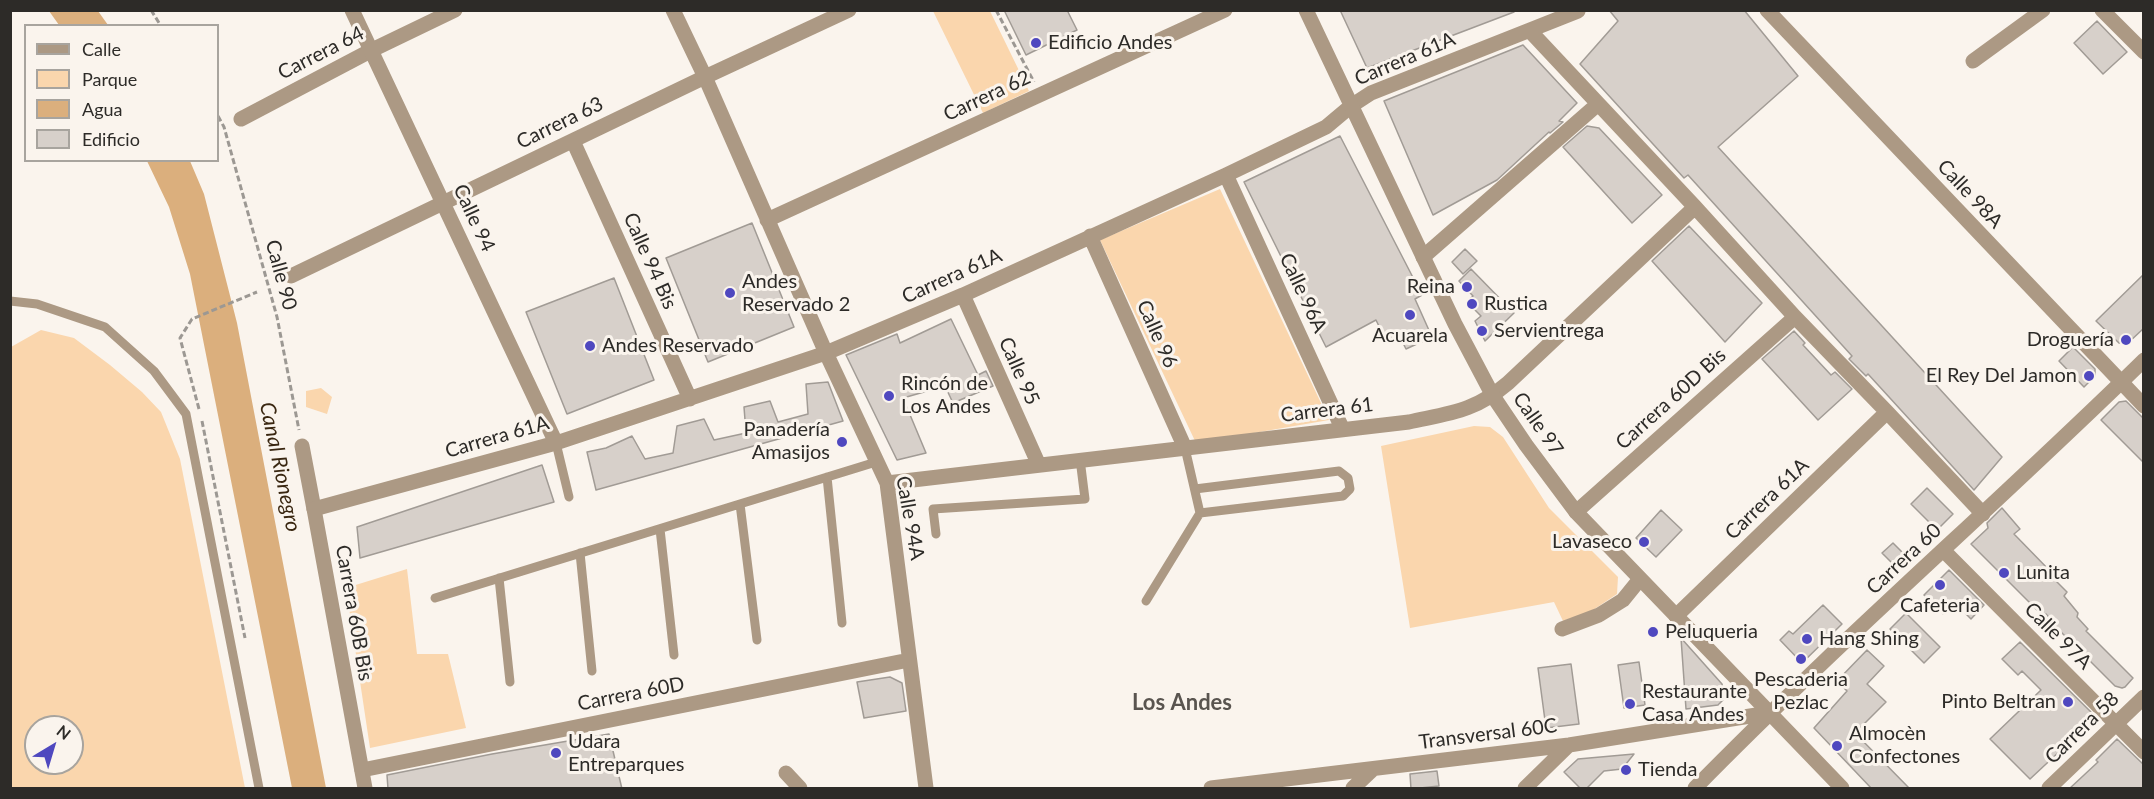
<!DOCTYPE html>
<meta charset="utf-8">
<style>
body{margin:0}
#map{position:relative;width:2154px;height:799px;overflow:hidden;background:#faf4ed;font-family:Lato,sans-serif}
canvas{display:block}
.frame{position:absolute;inset:0;border:12px solid #2d2b28;pointer-events:none}
.legend{position:absolute;left:24px;top:24px;width:195px;height:138px;box-sizing:border-box;background:#faf4ed;border:2px solid #a8a49e;margin:0;padding:8px 10px;list-style:none;font-size:18px;color:#2d2b28}
.legend li{display:flex;align-items:center;gap:12px;height:30px}
.legend b{width:30px;border:2px solid #a8a49e}
.north{position:absolute;left:24px;top:715px;width:60px;height:60px;box-sizing:border-box;background:#faf4ed;border:2px solid #a8a49e;border-radius:50%;rotate:38deg;font-size:16px;font-weight:700;line-height:24px;text-align:center;color:#2d2b28}
.north::after{content:'';display:block;margin:auto;width:21px;height:27px;background:#4f48bf;clip-path:polygon(50% 0,100% 100%,50% 72%,0 100%)}
</style>
<div id="map">
<canvas width="2154" height="799"></canvas>
<div class="frame"></div>
<ul class="legend">
<li><b style="height:8px;background:#ac9984"></b>Calle</li>
<li><b style="height:16px;background:#fad6ad"></b>Parque</li>
<li><b style="height:16px;background:#dbaf7d"></b>Agua</li>
<li><b style="height:16px;background:#d7d0ca"></b>Edificio</li>
</ul>
<div class="north">N</div>
</div>
<script>
const ctx = document.querySelector('canvas').getContext('2d');
ctx.lineJoin = 'round';
function paint(path, color) { ctx.fillStyle = color; ctx.fill(path, 'evenodd'); }
function trace(path, color, width, dash) { ctx.strokeStyle = color; ctx.lineWidth = width; ctx.lineCap = dash ? 'butt' : 'round'; ctx.setLineDash(dash || []); ctx.stroke(path); }
function write(font, color, halo, rows, align = 'center') {
  ctx.font = font + ' Lato,sans-serif'; ctx.lineWidth = 6; ctx.setLineDash([]); ctx.textBaseline = 'middle'; ctx.strokeStyle = halo; ctx.fillStyle = color; for (const [text, x, y, turn = 0] of rows) {
    ctx.save(); ctx.translate(x, y); ctx.rotate((+turn || 0) * Math.PI / 180); ctx.textAlign = isNaN(turn) ? turn : align; if (halo) ctx.strokeText(text, 0, 0); ctx.fillText(text, 0, 0); ctx.restore();
  }
}
paint(new Path2D(`
 M933,11H990L1029,91L983,113Z
 M1220,189L1329,420L1196,443L1100,240Z
 M41,330L74,338L110,365L142,392L161,412L180,459L245,788H11V347ZM36,727H72V763H36Z
 M321,388L332,397L327,414L306,407V391Z
 M1474,426L1490,427L1503,437L1549,508L1618,577L1617,594L1590,612L1563,621L1554,602L1410,628L1381,446Z
 M407,569L417,654H448L466,728L370,748L346,588Z`), '#fad6ad');
paint(new Path2D(`
 M49,11H98L108,25H59Z
 M147,161H190L204,194L237,323L326,788H292L190,274L169,207Z`), '#dbaf7d');
const building = new Path2D(`
 M1004,10H1067L1077,30L1026,55Z
 M1340,10H1514V12L1367,68Z
 M1609,10H1744L1798,76L1718,147L2002,457L1974,490L1868,374L1866,376L1849,359L1852,356L1688,175L1684,178L1580,64L1618,21Z
 M2097,21L2127,52L2103,74L2074,43Z
 M1523,45L1577,103L1559,121L1563,122L1550,133L1549,132L1497,180L1433,215L1384,101Z
 M1587,126L1599,128L1662,195L1632,223L1563,147Z
 M1340,136L1422,295L1415,299L1432,337L1406,349L1399,335L1386,341L1376,320L1326,347L1244,182Z
 M752,223L794,327L708,362L666,258Z
 M1689,226L1762,303L1725,342L1652,261Z
 M1465,249L1477,261L1463,274L1452,262Z
 M1471,269L1514,313L1485,341L1475,321L1481,316L1467,302L1473,296L1459,281Z
 M2144,274V328L2128,343H2119L2096,321Z
 M614,278L654,380L567,414L526,312Z
 M951,319L978,375L986,371L993,386L953,403L945,386L903,398L926,453L897,460L846,355L897,334L900,343Z
 M1794,331L1805,343L1803,345L1831,375L1835,372L1852,389L1818,420L1762,359Z
 M2073,347L2095,369V376L2084,387L2059,361Z
 M828,382L843,421L596,490L587,452L606,448L632,436L645,459L673,453L677,426L704,419L714,440L746,433L744,407L770,401L778,422L808,414L806,384Z
 M2126,401L2144,419V463L2101,420L2119,402Z
 M542,465L554,502L360,558L357,527Z
 M1927,488L1953,514L1937,530L1911,504Z
 M2002,508L2020,529L2014,534L2052,573L2050,575L2067,592L2064,596L2078,613L2077,617L2088,629L2086,631L2133,678L2125,687L2122,688L2115,686L2062,633L2046,614L2043,616L1971,544L1988,528L1987,523Z
 M1661,510L1682,530L1656,557L1636,538Z
 M1893,543L1908,558L1897,568L1882,553Z
 M1949,570L1984,605L1971,619L1955,603L1943,614L1924,595Z
 M1823,605L1842,624L1802,663L1780,640L1789,631L1793,634Z
 M1906,613L1940,647L1924,663L1890,629Z
 M1681,638L1722,684L1724,692L1723,700L1718,705L1686,709Z
 M2020,642L2091,712V722L2030,779L1990,739L2041,690L2022,671L2018,675L2002,659Z
 M1867,650L1884,666L1867,684L1886,702L1855,733L1910,789H1872L1814,728L1847,691L1837,681Z
 M1639,662L1645,705L1624,708L1618,665Z
 M1571,664L1579,724L1546,728L1538,668Z
 M890,677L902,683L906,711L864,718L857,682Z
 M609,734L622,789H388L387,775L492,754Z
 M2117,739L2144,765V789H2069L2098,762L2096,760Z
 M1634,754L1622,769L1604,771L1586,789H1581L1564,772L1578,759Z
 M1437,771L1439,786L1411,789L1410,774Z`);
paint(building, '#d7d0ca');
trace(building, '#a19b95', 1.5);
trace(new Path2D(`
 M151,10L161,26
 M996,10L1034,82
 M218,116L224,127L277,317L299,430
 M199,409L180,338L192,319L257,292
 M202,421L245,638`), '#9c9893', 3, [6, 3]);
trace(new Path2D(`
 M10,301L37,304L105,327L154,371L186,414L259,788
 M556,443L569,497
 M827,477L842,623
 M1195,489L1339,471L1348,478L1350,489L1343,496L1200,513
 M740,504L757,640
 M660,529L674,655
 M936,534L933,509L1085,499L1080,459
 M580,553L592,671
 M499,578L510,682
 M435,598L876,462
 M1146,601L1200,513L1185,448`), '#ac9984', 9);
trace(new Path2D(`
 M673,10L705,77L826,353L887,483L926,788
 M1767,10L2144,406
 M2102,10L2144,52
 M1530,31L1695,207L1795,317L1887,412L1983,514
 M1973,61L2043,10
 M241,119L372,50
 M573,141L690,399
 M1226,175L1342,428
 M767,220L1225,10
 M1090,236L1185,448
 M1423,257L1598,104
 M291,276L705,77L849,10
 M963,295L1038,463
 M556,443L826,353L963,295L1226,175L1326,127L1351,106L1371,93L1578,11
 M302,446L314,509
 M887,483L1409,422C1450,413 1474,412 1508,383L1695,207
 M1576,512L1795,317
 M1944,551L2144,752
 M1676,616L1887,412
 M1562,629L1599,615L1623,600L1640,579
 M362,770L909,660
 M786,773L800,788
 M1211,788L1569,745L1769,713
 M1353,788L1372,770
 M1525,788L1569,745
 M1695,788C1839,641 1996,505 2144,360
 M2049,788L2144,697`), '#ac9984', 15);
trace(new Path2D(`
 M352,10L556,443L314,509L365,788
 M1306,10L1455,324L1493,396L1526,445L1576,512L1842,788
 M372,50L455,10`), '#ac9984', 15);
for (const [x, y, r, color] of [
 [1036,43,6,"#4f48bf"],
 [1467,287,6,"#4f48bf"],
 [730,293,6,"#4f48bf"],
 [1472,304,6,"#4f48bf"],
 [1410,315,6,"#4f48bf"],
 [1482,331,6,"#4f48bf"],
 [2126,340,6,"#4f48bf"],
 [590,346,6,"#4f48bf"],
 [2089,376,6,"#4f48bf"],
 [889,396,6,"#4f48bf"],
 [842,442,6,"#4f48bf"],
 [1644,542,6,"#4f48bf"],
 [2004,573,6,"#4f48bf"],
 [1940,585,6,"#4f48bf"],
 [1653,632,6,"#4f48bf"],
 [1807,639,6,"#4f48bf"],
 [1801,659,6,"#4f48bf"],
 [2068,702,6,"#4f48bf"],
 [1630,704,6,"#4f48bf"],
 [1837,746,6,"#4f48bf"],
 [556,753,6,"#4f48bf"],
 [1626,770,6,"#4f48bf"]
]) { const dot = new Path2D(); dot.arc(x, y, r, 0, 2 * Math.PI); ctx.fillStyle = color; ctx.fill(dot); trace(dot, '#faf4ed', 2); }
write('20px', '#2d2b28', '#faf4ed', [
 ["Edificio Andes",1048,43],
 ["Andes",742,282],
 ["Reservado 2",742,305],
 ["Reina",1455,287,"right"],
 ["Rustica",1484,304],
 ["Servientrega",1494,331],
 ["Acuarela",1410,336,"center"],
 ["Droguería",2114,340,"right"],
 ["Andes Reservado",602,346],
 ["El Rey Del Jamon",2077,376,"right"],
 ["Rincón de",901,384],
 ["Los Andes",901,407],
 ["Panadería",830,430,"right"],
 ["Amasijos",830,453,"right"],
 ["Lavaseco",1632,542,"right"],
 ["Lunita",2016,573],
 ["Cafeteria",1940,606,"center"],
 ["Peluqueria",1665,632],
 ["Hang Shing",1819,639],
 ["Pescaderia",1801,680,"center"],
 ["Pezlac",1801,703,"center"],
 ["Restaurante",1642,692],
 ["Casa Andes",1642,715],
 ["Pinto Beltran",2056,702,"right"],
 ["Almocèn",1849,734],
 ["Confectones",1849,757],
 ["Udara",568,742],
 ["Entreparques",568,765],
 ["Tienda",1638,770]
], 'left');
write('20px', '#2d2b28', '#faf4ed', [
 ["Carrera 64",321,53,-27],
 ["Carrera 61A",1405,59,-23],
 ["Carrera 62",987,96,-25],
 ["Carrera 63",560,123,-26],
 ["Calle 98A",1970,194,47],
 ["Calle 94",474,218,65],
 ["Calle 94 Bis",650,261,66],
 ["Calle 90",281,275,75],
 ["Carrera 61A",952,276,-24],
 ["Calle 96A",1303,293,65],
 ["Calle 96",1157,334,66],
 ["Calle 95",1019,371,66],
 ["Carrera 60D Bis",1671,399,-42],
 ["Carrera 61",1327,410,-7],
 ["Calle 97",1538,424,55],
 ["Carrera 61A",497,437,-16],
 ["Carrera 61A",1767,499,-44],
 ["Calle 94A",910,518,80],
 ["Carrera 60",1904,559,-43],
 ["Carrera 60B Bis",354,613,80],
 ["Calle 97A",2058,636,45],
 ["Carrera 60D",631,694,-11],
 ["Carrera 58",2082,728,-44],
 ["Transversal 60C",1488,734,-7]
]);
write('italic 21px', '#3a2711', '#faf4ed', [
 ["Canal Rionegro",280,467,78]
]);
write('bold 22px', '#59544f', '#faf4ed', [
 ["Los Andes",1182,703]
]);
</script>
